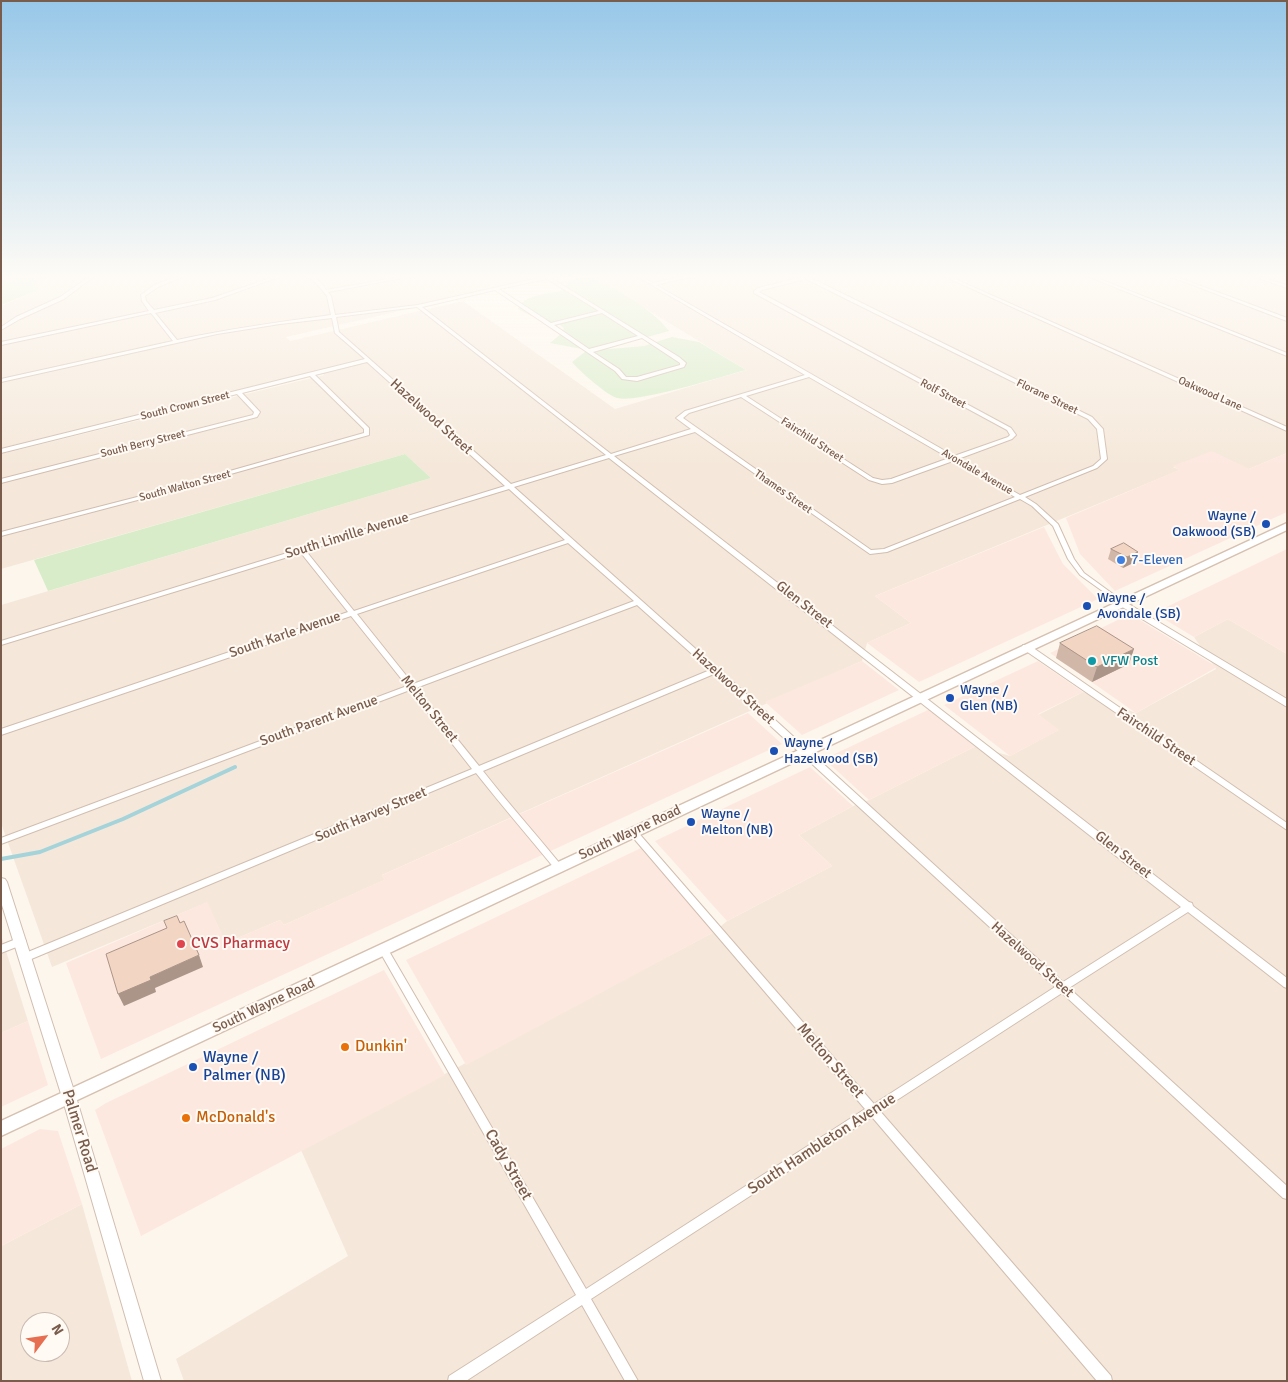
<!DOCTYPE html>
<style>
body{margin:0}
#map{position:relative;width:1288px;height:1382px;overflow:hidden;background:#fdf6ec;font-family:Signika,sans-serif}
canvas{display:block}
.frame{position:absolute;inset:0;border:2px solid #7a5c4d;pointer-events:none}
.north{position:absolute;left:20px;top:1312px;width:50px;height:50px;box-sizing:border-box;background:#fffaf3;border:1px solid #cabbb1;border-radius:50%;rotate:59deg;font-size:14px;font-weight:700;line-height:20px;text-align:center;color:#7a5c4d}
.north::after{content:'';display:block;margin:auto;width:18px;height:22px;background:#e76f51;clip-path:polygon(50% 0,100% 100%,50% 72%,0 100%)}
</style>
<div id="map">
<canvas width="1288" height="1382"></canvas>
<div class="frame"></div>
<div class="north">N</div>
</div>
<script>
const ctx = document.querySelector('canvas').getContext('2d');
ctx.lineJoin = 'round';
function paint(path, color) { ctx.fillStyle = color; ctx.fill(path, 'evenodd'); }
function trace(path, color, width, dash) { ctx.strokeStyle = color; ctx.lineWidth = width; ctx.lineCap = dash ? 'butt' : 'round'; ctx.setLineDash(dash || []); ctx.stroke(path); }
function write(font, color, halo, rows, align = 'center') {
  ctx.font = font + ' Signika,sans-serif'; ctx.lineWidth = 4; ctx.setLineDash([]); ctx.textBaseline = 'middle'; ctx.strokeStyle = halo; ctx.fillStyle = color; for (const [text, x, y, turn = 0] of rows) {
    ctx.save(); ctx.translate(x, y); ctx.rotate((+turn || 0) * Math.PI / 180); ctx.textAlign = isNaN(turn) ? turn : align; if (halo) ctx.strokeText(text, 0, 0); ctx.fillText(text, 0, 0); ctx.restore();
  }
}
paint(new Path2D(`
 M46,274H562L286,337L290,341L463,301L615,409L746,370L589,274H1287V453L1249,469L1173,467L1180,470L875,596L911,623L867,643L862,661L382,875L385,880L284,925L280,920L226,943L206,903L52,967L1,823V605L431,478L405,454L1,569V454L324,375L320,371L1,449V306L38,290L33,284Z
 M1228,619L1287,654V1381H184L176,1359L348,1256L301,1150L714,932L727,921L832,866L799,835L853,806L869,800L976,746L1010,756L1058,730L1038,715L1083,692L1136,713L1216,669L1194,637Z
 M1,935L28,1021L1,1033Z
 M82,1204L132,1381H1V1246ZM30,1322H60V1352H30Z`), '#f5e8da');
paint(new Path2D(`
 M1212,451L1249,469L1287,453V512L1115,591L1080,554L1066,518L1179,470L1173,466Z
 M1044,527L1063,564L1098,599L919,682L867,643L911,623L875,596Z
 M1287,549V654L1228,619L1194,637L1154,613Z
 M1130,614L1217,667L1136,713L1050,653Z
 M862,661L899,690L802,735L765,702Z
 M1038,661L1083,692L1038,714L1059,730L1010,756L944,705Z
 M930,709L976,746L869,800L824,759Z
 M748,713L782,744L101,1059L66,963L207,902L226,943L280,920L284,925L384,880L382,875Z
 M810,767L853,806L799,835L832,866L727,921L655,841Z
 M641,848L714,932L466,1065L406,960Z
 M384,970L445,1075L141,1236L95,1110L106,1103Z
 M28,1021L48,1085L1,1107V1033Z
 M40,1129L58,1131L82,1204L1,1246V1149Z`), '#fde8e0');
paint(new Path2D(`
 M1,274H46L34,284L38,290L1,305Z
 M590,275C616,291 650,306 669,331L604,349L587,350L550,343L562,333L564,328L560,325L533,317L518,309C523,294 552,293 565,290L567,281Z
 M672,337L699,342L746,370C720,377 639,403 617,398C608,396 578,370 572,362L586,351L644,346Z
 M405,454L431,478L48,591L34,560Z`), '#d8ecc9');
trace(new Path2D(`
 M1,859L40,852L123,819L235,767`), '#a5d3da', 4);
const minor = new Path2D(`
 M93,274H97L64,299L20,319L1,330V327L16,317L60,297Z
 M184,274H189L158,287L145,296L146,301L154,310L212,298L282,274H287L215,300L155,313L177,340C228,329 279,322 331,315L327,296L318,285L305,274C314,274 322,283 326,290L417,274H424L328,292L331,296L335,315L418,305L547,276L564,274V275L551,278L679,357L686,363L684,367L637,381L622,379L615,371L495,290L422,307L611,454L691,429L676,418L685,411L805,375L633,274H637L653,283L691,274H697V275L656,285L954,456L1008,437L1010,435L1007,430L754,293V291L758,288L802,277L798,274H803L1092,417L1103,429L1107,459L1106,460L1097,468L1025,497L1036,504L1058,524L1074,559L1084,573L1124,602L1125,603L1124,604L1122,605L1080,575L1068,559L1053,526L1032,506L1020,499L887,552L870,554L695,432L614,456L1189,902L1192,903L1193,906L1287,978V988L1284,987L1188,912L1069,988L1287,1186V1199L1283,1198L1062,993L880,1111L1111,1376L1112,1381H1097L872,1117L591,1299L638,1381H625L582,1305L466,1381H448L449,1376L576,1295L380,952L378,949L380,946L383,945L386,946L586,1289L865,1109L630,834L629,832L630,830H636L874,1104L1055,987L714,674L483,771C508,803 535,833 561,865L562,867L561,869L558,870L555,869C529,837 502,806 476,773L29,960L26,961L23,960L21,957L23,954L472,769L410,690L1,844V838L407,686L351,616L1,735V729L348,612L301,553L1,645V641L505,486L367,362L315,375L369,428V435L149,497L1,536V532L145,495L364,433V429L310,376L242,393L260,412L257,417L1,483V479L253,415L254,412L237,394L1,453V449L365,359L335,333L332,318L280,324L217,334L1,382V379L173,341L151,313L1,345V342L149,311L142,301L141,295L154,285ZM547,279L599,311L551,323L499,289ZM806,279L1088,419L1097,429L1101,459L1093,466L1020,495L958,459L1012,439L1016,435L1011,428L759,292L762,290ZM417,307L606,455L511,484L339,332L336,317ZM602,313L638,336L589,349L554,325ZM642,338L680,363V365L637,377H626L619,369L593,352ZM809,377L949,458L891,479L882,480L873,478L746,396ZM741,397L869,480L882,484L892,483L953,461L1015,497L884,549L871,550L683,418L689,413ZM609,458L1181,907L1063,982L762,708L514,487ZM509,489L565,540L354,611L306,551ZM568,543L634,601L413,684L357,614ZM637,605L710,670L479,766L416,688Z
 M939,274H944L1287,427V431Z
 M1082,274H1087L1287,353V356Z
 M1164,274H1169L1287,318V321Z
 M1247,274H1252L1287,285V288Z
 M1023,645H1029L1287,823V830L1023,649L1022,647Z
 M21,937L24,938L26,941L24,944L1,953V945Z`);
const tertiary = new Path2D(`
 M1122,600L1287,699V707L1119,605L1117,603Z
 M1,878L5,879L7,882L76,1097L161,1381H144L62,1097L1,902Z`);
const secondary = new Path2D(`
 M1287,523V530L1,1136V1121Z`);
trace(minor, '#d1beb0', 2);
trace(tertiary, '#d1beb0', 2);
trace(secondary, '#d6c0b0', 3);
paint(minor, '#fff');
paint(tertiary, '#fff');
paint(secondary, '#fff');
paint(new Path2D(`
 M1111,549L1138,552L1135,562L1123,568L1108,559Z
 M1060,643L1129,664L1092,682L1056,658Z`), '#d1b7a8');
paint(new Path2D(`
 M1138,552L1135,562L1123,568L1127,557Z
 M1134,649L1129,664L1092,682L1097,667Z
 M199,955L203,967L155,988L156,992L124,1006L118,994L150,977Z`), '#aa9588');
const building = new Path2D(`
 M1124,543L1138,552L1127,557L1111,549Z
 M1097,626L1134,649L1097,667L1060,643Z
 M177,916L180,923L184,921L199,955L150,977L151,980L118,994L106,954L167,928L164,921Z`);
paint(building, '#f3d5c3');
trace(building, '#aa9588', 1);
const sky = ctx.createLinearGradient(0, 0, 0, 467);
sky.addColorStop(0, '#97c7e8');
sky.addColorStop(0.59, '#fefbf6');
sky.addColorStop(1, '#fefbf600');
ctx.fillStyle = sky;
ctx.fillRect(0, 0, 1288, 467);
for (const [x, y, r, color] of [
 [1266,524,5,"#1a4fb4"],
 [1121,560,5,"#3f7fe0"],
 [1087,606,5,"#1a4fb4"],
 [1092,661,5,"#0f9aa8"],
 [950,698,5,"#1a4fb4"],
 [774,751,5,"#1a4fb4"],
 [691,822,5,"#1a4fb4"],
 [181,944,5,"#e0444e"],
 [345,1047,5,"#e8710a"],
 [193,1067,5,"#1a4fb4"],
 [186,1118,5,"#e8710a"]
]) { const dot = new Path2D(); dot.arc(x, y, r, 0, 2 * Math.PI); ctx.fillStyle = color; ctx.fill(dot); trace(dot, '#fffaf3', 2); }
write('11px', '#7a5c4d', '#fffaf3', [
 ["Rolf Street",943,394,28],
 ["Oakwood Lane",1210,394,24],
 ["Florane Street",1047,397,26],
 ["South Crown Street",185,406,-14],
 ["Fairchild Street",812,440,33],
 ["South Berry Street",143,444,-14],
 ["Avondale Avenue",977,472,30],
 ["South Walton Street",185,486,-15],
 ["Thames Street",783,492,35]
]);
write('14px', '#7a5c4d', '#fffaf3', [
 ["Hazelwood Street",431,417,42],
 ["South Linville Avenue",347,536,-17],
 ["Glen Street",804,605,38],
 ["South Karle Avenue",285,635,-19],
 ["Hazelwood Street",733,687,42],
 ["Melton Street",429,709,51],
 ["South Parent Avenue",319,721,-20],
 ["Fairchild Street",1156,737,34],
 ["South Harvey Street",371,815,-23],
 ["South Wayne Road",630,833,-25],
 ["Glen Street",1123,855,38],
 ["Hazelwood Street",1032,960,42],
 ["South Wayne Road",264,1006,-25]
]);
write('14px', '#164399', '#fffaf3', [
 ["Wayne /",1256,516,"right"],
 ["Oakwood (SB)",1256,532,"right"],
 ["Wayne /",1097,598],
 ["Avondale (SB)",1097,614],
 ["Wayne /",960,690],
 ["Glen (NB)",960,706],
 ["Wayne /",784,743],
 ["Hazelwood (SB)",784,759],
 ["Wayne /",701,814],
 ["Melton (NB)",701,830]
], 'left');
write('14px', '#366cbe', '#fffaf3', [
 ["7-Eleven",1131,560]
], 'left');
write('14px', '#0d838f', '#fffaf3', [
 ["VFW Post",1102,661]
], 'left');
write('16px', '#be3a42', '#fffaf3', [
 ["CVS Pharmacy",191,944]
], 'left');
write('16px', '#c56008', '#fffaf3', [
 ["Dunkin'",355,1047],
 ["McDonald's",196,1118]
], 'left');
write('16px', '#164399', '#fffaf3', [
 ["Wayne /",203,1058],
 ["Palmer (NB)",203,1076]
], 'left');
write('16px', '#7a5c4d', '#fffaf3', [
 ["Melton Street",830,1061,49],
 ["Palmer Road",79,1131,73],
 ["South Hambleton Avenue",822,1144,-33],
 ["Cady Street",508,1165,60]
]);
</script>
